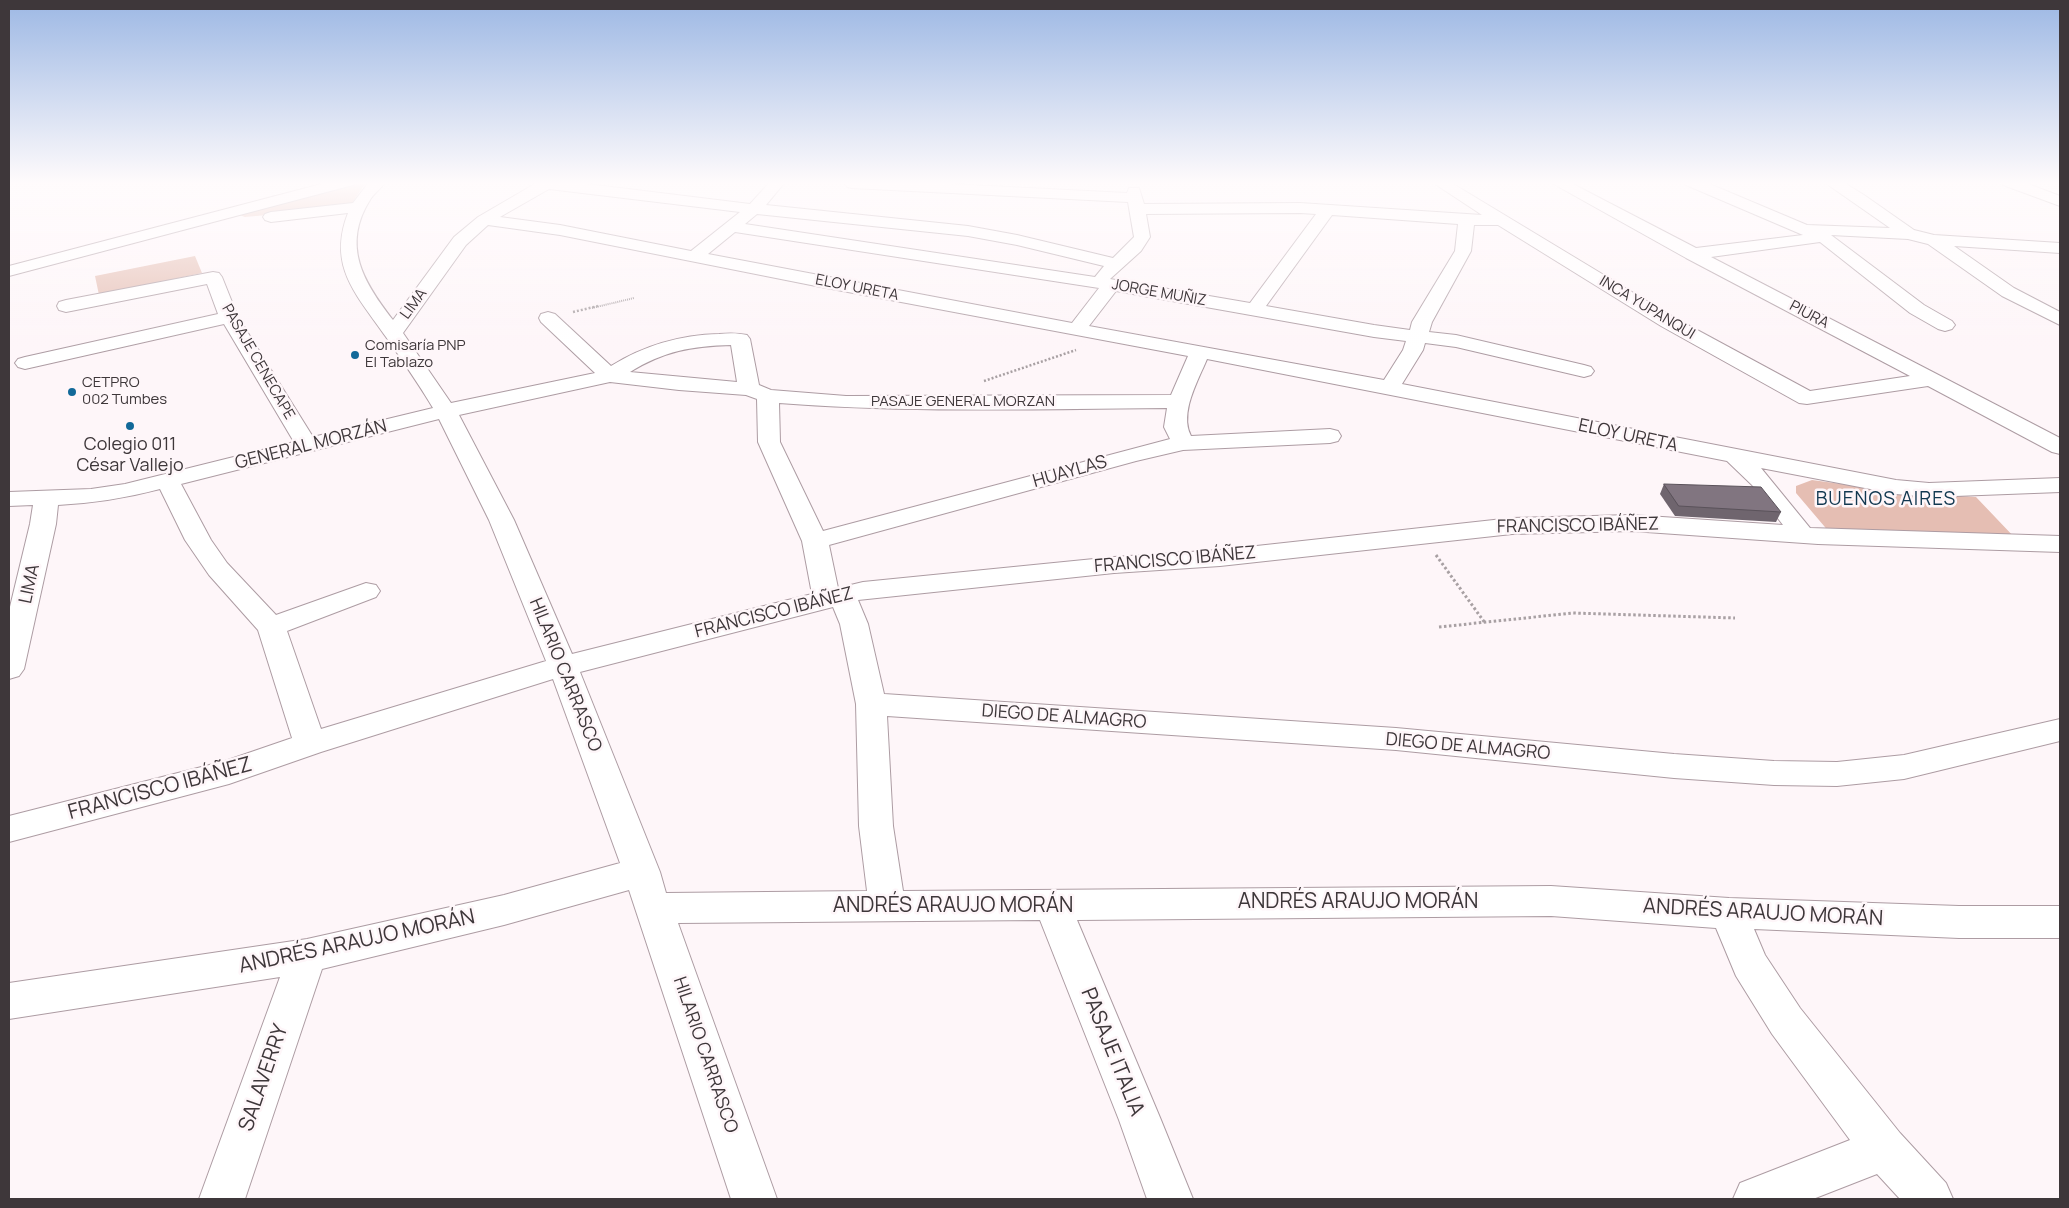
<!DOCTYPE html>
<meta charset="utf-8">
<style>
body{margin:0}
#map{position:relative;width:2069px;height:1208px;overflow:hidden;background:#fef6f9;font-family:Manrope,sans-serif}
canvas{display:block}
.frame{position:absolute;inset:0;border:10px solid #3e373a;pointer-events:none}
</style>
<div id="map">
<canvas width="2069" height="1208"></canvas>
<div class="frame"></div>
</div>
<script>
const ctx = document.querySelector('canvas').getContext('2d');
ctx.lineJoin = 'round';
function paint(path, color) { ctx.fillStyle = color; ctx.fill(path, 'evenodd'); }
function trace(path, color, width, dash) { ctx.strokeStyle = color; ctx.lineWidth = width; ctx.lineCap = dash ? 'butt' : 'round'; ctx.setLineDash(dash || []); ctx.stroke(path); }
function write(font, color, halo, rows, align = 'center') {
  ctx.font = font + ' Manrope,sans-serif'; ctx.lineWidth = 5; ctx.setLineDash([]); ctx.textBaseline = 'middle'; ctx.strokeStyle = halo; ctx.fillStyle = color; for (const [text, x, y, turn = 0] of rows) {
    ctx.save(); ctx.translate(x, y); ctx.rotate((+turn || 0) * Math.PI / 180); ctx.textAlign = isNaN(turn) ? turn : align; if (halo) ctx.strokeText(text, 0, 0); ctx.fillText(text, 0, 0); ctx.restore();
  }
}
paint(new Path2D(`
 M355,184H365L350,206L347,208L245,217L239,215Z
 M195,256L202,273L99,295L95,276Z
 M1812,480L1900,492L1976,497L2016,539L1830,533L1796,493V486Z`), '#e5beb3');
const street = new Path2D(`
 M329,182H355L353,185L9,276V266Z
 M369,182H385C381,189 374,193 370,200C341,246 364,283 393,320L454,237L478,217L538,182H571L750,204L770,182H785L766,205L968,226L1017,235L1113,258L1134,237L1128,202L852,188L847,187L845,184L846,182H911L1127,193L1129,188H1139L1144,204L1300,203L1482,215L1432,182H1450L1675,318L1810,391L1910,376L1686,258L1550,182H1569L1696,248L1803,235L1686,185L1684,182H1705L1807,225L1890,228L1824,182H1843L1864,195L1914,230L1934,235L2060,243V253L1954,246L2014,288L2060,312V325L2002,296L1928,244L1908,239L1831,235L1924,305L1952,321L1955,325L1952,329L1945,331L1938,329L1910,313L1820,242L1711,257L2060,438V454L2052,452L1928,386L1807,404L1799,403L1661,326L1498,225H1474L1471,251L1432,322L1429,332L1456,335L1584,365L1591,367L1594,371L1591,375L1584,377L1456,347L1425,343L1423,350L1402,384L1896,480L1929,483L2060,478V492L1929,497L1896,494L1761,468L1810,528L2060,536V552L1818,544L1632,531L1512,534L1220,566L1114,573L858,600L868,624L884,694L1396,728L1674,754L1774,761L1837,762L1904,755L2060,719V741L1904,779L1837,786L1774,785L1674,778L1396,750L887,716L893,826L903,891L1551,886L1729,898L1959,906H2060V938H1959L1754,929L1765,955L1800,1008L1900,1133L1946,1183L1953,1199H1900L1877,1174L1813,1199H1733L1740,1183L1850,1140L1772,1034L1736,976L1716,928L1551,916L1077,920L1161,1120L1193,1199H1147L1119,1120L1040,920L678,923L777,1199H731L629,890L504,925L322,969L245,1199H199L280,977L9,1019V983L307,939L504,895L620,863L553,679L321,752L229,784L9,842V816L225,761L292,738L258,630L209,575L185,540L160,489C126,498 93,503 58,505L56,524L24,669L19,676L9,679V611L30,524L33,505L9,506V492L91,489L125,484L294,442L224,324L25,369L18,367L15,363L18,359L25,357L218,314L207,284L66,312L59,310L57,306L59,302L66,300L213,272L219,273L222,277L238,317L313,437L433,408C418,383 402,360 386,337C357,295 327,267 348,213L271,222L265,220L263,217L265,214L271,212L353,203ZM549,189L740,212L691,251L560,225L500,217ZM1300,213L1316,214L1250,303L1110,279L1141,251L1150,237L1146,214ZM757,214L968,236L1017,245L1104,266L1095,277L745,224ZM1332,215L1458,224L1455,251L1412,322L1410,330L1374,325L1266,306ZM488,225L560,235L816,286L1188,356L1171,395L846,396L771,390L759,385L750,339L747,335C738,333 729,333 719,334C680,335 645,345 611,366L555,314L548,312L541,314L539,318L541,322L595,373L451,403L403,333L466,245ZM735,232L1099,288L1072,323L708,254ZM1116,291L1374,337L1406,341L1403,350L1384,380L1089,326ZM731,345L737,382L630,372C664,351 692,346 731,345ZM1207,359L1727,461L1752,485L1783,525L1632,515L1512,518L1220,550L1114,557L863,582L838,588L829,545L1136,461L1183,450L1330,443L1338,441L1341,436L1338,431L1330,429L1191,436C1179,413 1198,381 1207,359ZM610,382L679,390L746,395L757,399L758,442L802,541L812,594L572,654L514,520L459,415ZM779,403C908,413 1038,409 1167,408L1164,427L1170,439L823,531L780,442ZM439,419L489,520L546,661L321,729L287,631L376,597L380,591L376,585L366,583L276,615L227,563L211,540L181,484ZM833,607L840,624L856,704L859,826L867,891L666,893L660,872L580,672Z
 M2001,182H2023L2060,196V206L2003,185Z`);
trace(street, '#ad9ca3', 2);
trace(new Path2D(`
 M592,308L634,298`), '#a8a0a3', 2, [1, 1]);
trace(new Path2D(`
 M573,312L598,306
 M984,381L1076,350`), '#a8a0a3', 2.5, [2, 2]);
trace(new Path2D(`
 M1436,555L1485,623
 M1439,627L1573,613L1735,618`), '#a8a0a3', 3, [2.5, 2.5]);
paint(street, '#fff');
paint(new Path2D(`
 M1664,484L1781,512L1776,522L1675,516L1660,494Z`), '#6f656e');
const building = new Path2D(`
 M1664,484L1761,487L1781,512L1679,506Z`);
paint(building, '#817580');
trace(building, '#5a525a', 1);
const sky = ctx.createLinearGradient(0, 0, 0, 352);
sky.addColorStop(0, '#9db8e4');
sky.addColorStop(0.52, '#fffbfc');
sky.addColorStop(1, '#fffbfc00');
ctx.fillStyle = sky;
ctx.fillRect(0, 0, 2069, 352);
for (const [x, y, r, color] of [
 [355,355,5,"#126999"],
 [72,392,5,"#126999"],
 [130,426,5,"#126999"]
]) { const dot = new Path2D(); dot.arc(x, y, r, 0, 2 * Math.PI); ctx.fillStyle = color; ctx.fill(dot); trace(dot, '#fef6f9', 2); }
write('15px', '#3e373a', '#fef6f9', [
 ["ELOY URETA",857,288,11],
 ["JORGE MUÑIZ",1159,293,10],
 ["LIMA",414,304,-54],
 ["INCA YUPANQUI",1647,308,31],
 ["PIURA",1809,315,28],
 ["PASAJE CENECAPE",258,362,60],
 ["PASAJE GENERAL MORZAN",963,402]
]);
write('15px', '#3e373a', '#fef6f9', [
 ["Comisaría PNP",365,346],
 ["El Tablazo",365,363],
 ["CETPRO",82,383],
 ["002 Tumbes",82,400]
], 'left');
write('18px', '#3e373a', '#fef6f9', [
 ["ELOY URETA",1628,436,12],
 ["GENERAL MORZÁN",311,445,-14],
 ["HUAYLAS",1070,472,-16],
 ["FRANCISCO IBÁÑEZ",1578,526,-1],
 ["FRANCISCO IBÁÑEZ",1175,560,-5],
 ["LIMA",30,584,-78],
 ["FRANCISCO IBÁÑEZ",774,613,-14],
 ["HILARIO CARRASCO",565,675,68],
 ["DIEGO DE ALMAGRO",1064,717,4],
 ["DIEGO DE ALMAGRO",1468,747,5],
 ["HILARIO CARRASCO",705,1055,71]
]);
write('18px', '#3e373a', '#fef6f9', [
 ["Colegio 011",130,445],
 ["César Vallejo",130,466]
]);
ctx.letterSpacing = '1px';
write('19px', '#123850', '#fef6f9', [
 ["BUENOS AIRES",1886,500]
]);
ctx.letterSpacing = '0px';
write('21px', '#3e373a', '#fef6f9', [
 ["FRANCISCO IBÁÑEZ",160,789,-15],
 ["ANDRÉS ARAUJO MORÁN",1358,902],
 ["ANDRÉS ARAUJO MORÁN",953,906],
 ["ANDRÉS ARAUJO MORÁN",1763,913,3],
 ["ANDRÉS ARAUJO MORÁN",357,942,-12],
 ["PASAJE ITALIA",1112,1052,68],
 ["SALAVERRY",264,1078,-71]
]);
</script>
